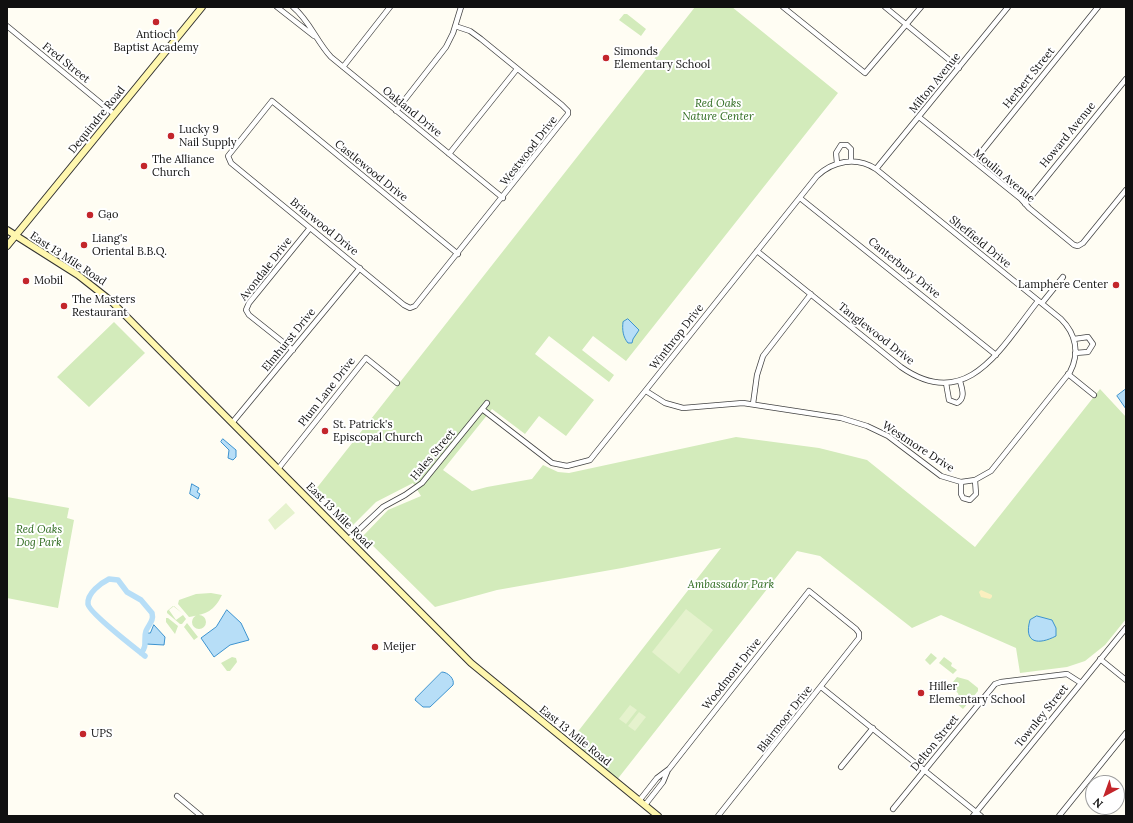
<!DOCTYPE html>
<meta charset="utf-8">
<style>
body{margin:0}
#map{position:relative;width:1133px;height:823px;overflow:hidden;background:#fffdf3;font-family:Lora,serif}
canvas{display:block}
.frame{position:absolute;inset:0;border:8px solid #101010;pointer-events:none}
.north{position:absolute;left:1085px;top:775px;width:40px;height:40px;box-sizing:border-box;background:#fff;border:1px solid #9f9f9f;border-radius:50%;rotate:221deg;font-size:11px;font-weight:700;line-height:16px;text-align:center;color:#101010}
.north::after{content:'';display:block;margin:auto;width:14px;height:18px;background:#c3252b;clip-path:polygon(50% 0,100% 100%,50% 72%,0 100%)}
</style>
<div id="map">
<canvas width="1133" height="823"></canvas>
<div class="frame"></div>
<div class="north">N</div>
</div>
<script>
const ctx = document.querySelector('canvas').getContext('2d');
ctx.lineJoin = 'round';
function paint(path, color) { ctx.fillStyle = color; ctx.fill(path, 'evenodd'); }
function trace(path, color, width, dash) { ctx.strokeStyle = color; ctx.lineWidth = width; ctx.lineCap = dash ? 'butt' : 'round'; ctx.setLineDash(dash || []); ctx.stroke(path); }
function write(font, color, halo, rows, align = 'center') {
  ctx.font = font + ' Lora,serif'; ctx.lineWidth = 4; ctx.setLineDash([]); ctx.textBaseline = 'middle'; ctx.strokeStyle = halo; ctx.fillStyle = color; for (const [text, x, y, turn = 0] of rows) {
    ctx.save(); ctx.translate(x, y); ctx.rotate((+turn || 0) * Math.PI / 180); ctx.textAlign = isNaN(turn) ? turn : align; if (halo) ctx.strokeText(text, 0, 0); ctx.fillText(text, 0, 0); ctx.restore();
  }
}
paint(new Path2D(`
 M695,7H732L838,93L626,361L593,336L582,350L614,375L609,382L549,336L535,354L594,400L566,436L539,416L525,434L492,409L443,470L472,491L487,487L532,479L543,465L558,472L569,473L736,437L819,448L867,460L975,547L1100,389L1126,417V619L1105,645L1085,661L1067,667L1020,673L1016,648L941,615L912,628L820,556L797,551L616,781L569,743L721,548L622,568L497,590L435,607L363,536L388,510L421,496L413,483L376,502L353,525L316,489Z
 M624,14H627L646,29L641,36L619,20Z
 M114,322L145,353L89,407L57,377Z
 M7,497L69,508L67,518L74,520L58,608L7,598Z
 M211,593L222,595C214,611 207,614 189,617L178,604L179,600L196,594Z
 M173,606L182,613L174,606L169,610L176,620L183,615L186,619L182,624H180L167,613V611Z
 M192 622a7 7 0 1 1 14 0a7 7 0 1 1-14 0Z
 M166,618H168L178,626L175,634L166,622Z
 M187,623L198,637L194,640L184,627Z
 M931,653L937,658L930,665L925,660Z
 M232,657L236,658L237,662L230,671H227L221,663Z
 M944,657L952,663L951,666L957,670L953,674L939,663Z
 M957,677L968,680L978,688V691L963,709L955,702L959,697L958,693L949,687Z`), '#d3ebbb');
paint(new Path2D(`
 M981,590L992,595V597L990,599L981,597L979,592Z`), '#fbefbf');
paint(new Path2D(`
 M286,503L295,513L275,530L268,520Z
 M686,609L713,630L679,674L652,652Z
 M630,705L637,710L626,724L619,719Z
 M639,712L646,717L635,731L628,726Z`), '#e5f2cd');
const water = new Path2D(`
 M628,319L639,330L633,339L632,343H628C623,337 622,330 623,322Z
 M1126,389V409L1117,396Z
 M223,439L236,450V457L233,460L228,458L229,450L221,442Z
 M192,484L199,488L197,492L200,494L198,499L190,494Z
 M227,610L241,623L249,640L230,645L214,657L201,638L216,627Z
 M1037,616L1052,620L1056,628V636C1039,645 1023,644 1030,620Z
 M154,625L165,637L164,645L146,644V633H150Z
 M442,672C448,672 455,679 453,685L430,707H423L415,700L416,698Z`);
paint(water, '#b7def7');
trace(water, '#3d93cf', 1);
trace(new Path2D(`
 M141,653C148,646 143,639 146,631C149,624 154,621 152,613L141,600L127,592L118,580L109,579C101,583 87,593 88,604C89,613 135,648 145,656`), '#b7def7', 5.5);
const minor = new Path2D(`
 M277,7L314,36
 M293,7C310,21 316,41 331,57L503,198
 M783,7L865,73L921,7
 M885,7L959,68
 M7,26L114,114
 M455,26L470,31L481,39L562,105L568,111V114L415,306L410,308L404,305L231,163L228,156L272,101L458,254
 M343,67L390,7
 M396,111L446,47L453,33L461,7
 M919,117L1021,199L1029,208L1074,245L1078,246L1083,243L1126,190
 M449,154L517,69
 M974,161L1098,7
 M837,163L836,153L841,145H847L851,149V161
 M876,169L1008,7
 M800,198L996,355
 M1025,204L1126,79
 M757,251L901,367C968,414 1002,346 1038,301
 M1042,303L1063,277
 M1074,339L1088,337L1093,344L1088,352L1075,353
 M293,350L249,315L246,310L249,303L310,228
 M1068,374L1094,395
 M946,383L949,400L957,403C966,398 962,389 960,381
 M753,404L757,375L763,356L811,294
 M482,409L552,463L567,466L590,460L817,176C833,161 856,156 876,169L1061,319C1076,334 1080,353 1070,372L991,471L975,480L961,482L941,476L888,436L867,426L841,418L743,403L683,408L665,403L646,391
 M232,423L360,268
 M278,469L366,358L397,383
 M961,482V494L963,498L970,500L976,494L975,480
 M348,540L383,507L405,495L422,483L487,403
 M1100,659L1126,680
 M821,687L981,816
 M841,767L873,728
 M177,796L201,816
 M639,801L657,778L669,769L809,591L856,629L859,633V638L718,816
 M645,805L663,782L668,770
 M893,809L995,684L1001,682L1067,674L1081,683
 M973,816L1126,628
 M1059,816L1126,733`);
const secondary = new Path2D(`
 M7,230L78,275L111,301L471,663L658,816
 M7,246L202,7`);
trace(minor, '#434343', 6);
trace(secondary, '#323232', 8);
trace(minor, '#fff', 4.5);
trace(secondary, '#fff7ae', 6);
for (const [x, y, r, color] of [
 [156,22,4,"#c3252b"],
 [606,58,4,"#c3252b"],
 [171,136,4,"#c3252b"],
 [144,166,4,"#c3252b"],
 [90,215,4,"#c3252b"],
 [84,245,4,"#c3252b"],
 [26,281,4,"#c3252b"],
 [1116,285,4,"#c3252b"],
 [64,306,4,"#c3252b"],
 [325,431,4,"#c3252b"],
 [375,647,4,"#c3252b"],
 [921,693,4,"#c3252b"],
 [83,734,4,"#c3252b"]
]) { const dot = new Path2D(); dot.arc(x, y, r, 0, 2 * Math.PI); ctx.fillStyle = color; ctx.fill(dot); trace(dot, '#fff', 1.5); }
write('11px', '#101010', '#fff', [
 ["Antioch",156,35,"center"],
 ["Baptist Academy",156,48,"center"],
 ["Simonds",614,52],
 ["Elementary School",614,65],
 ["Lucky 9",179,130],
 ["Nail Supply",179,143],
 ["The Alliance",152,160],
 ["Church",152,173],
 ["Gạo",98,215],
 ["Liang's",92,239],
 ["Oriental B.B.Q.",92,252],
 ["Mobil",34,281],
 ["Lamphere Center",1108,285,"right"],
 ["The Masters",72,300],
 ["Restaurant",72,313],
 ["St. Patrick's",333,425],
 ["Episcopal Church",333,438],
 ["Meijer",383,647],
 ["Hiller",929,687],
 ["Elementary School",929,700],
 ["UPS",91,734]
], 'left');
write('11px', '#101010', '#fff', [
 ["Fred Street",66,63,39],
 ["Herbert Street",1029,78,-51],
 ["Milton Avenue",935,83,-51],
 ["Oakland Drive",412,112,39],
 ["Dequindre Road",97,120,-51],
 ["Howard Avenue",1068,135,-51],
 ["Westwood Drive",529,151,-52],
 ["Castlewood Drive",371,171,39],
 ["Moulin Avenue",1004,176,40],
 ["Briarwood Drive",324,227,39],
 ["Sheffield Drive",980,242,39],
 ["East 13 Mile Road",68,259,33],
 ["Canterbury Drive",904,268,39],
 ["Avondale Drive",266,269,-52],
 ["Tanglewood Drive",876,334,38],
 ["Winthrop Drive",677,337,-52],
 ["Elmhurst Drive",289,340,-51],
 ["Plum Lane Drive",327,392,-52],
 ["Westmore Drive",918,447,33],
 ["Hales Street",433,455,-50],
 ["East 13 Mile Road",339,516,45],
 ["Woodmont Drive",732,674,-52],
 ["Townley Street",1042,716,-51],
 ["Blairmoor Drive",785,719,-52],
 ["East 13 Mile Road",575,736,39],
 ["Delton Street",935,743,-51]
]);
write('italic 11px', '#2d6a1e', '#fff', [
 ["Red Oaks",718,104],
 ["Nature Center",718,117],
 ["Red Oaks",39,530],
 ["Dog Park",39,543],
 ["Ambassador Park",731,585]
]);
</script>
